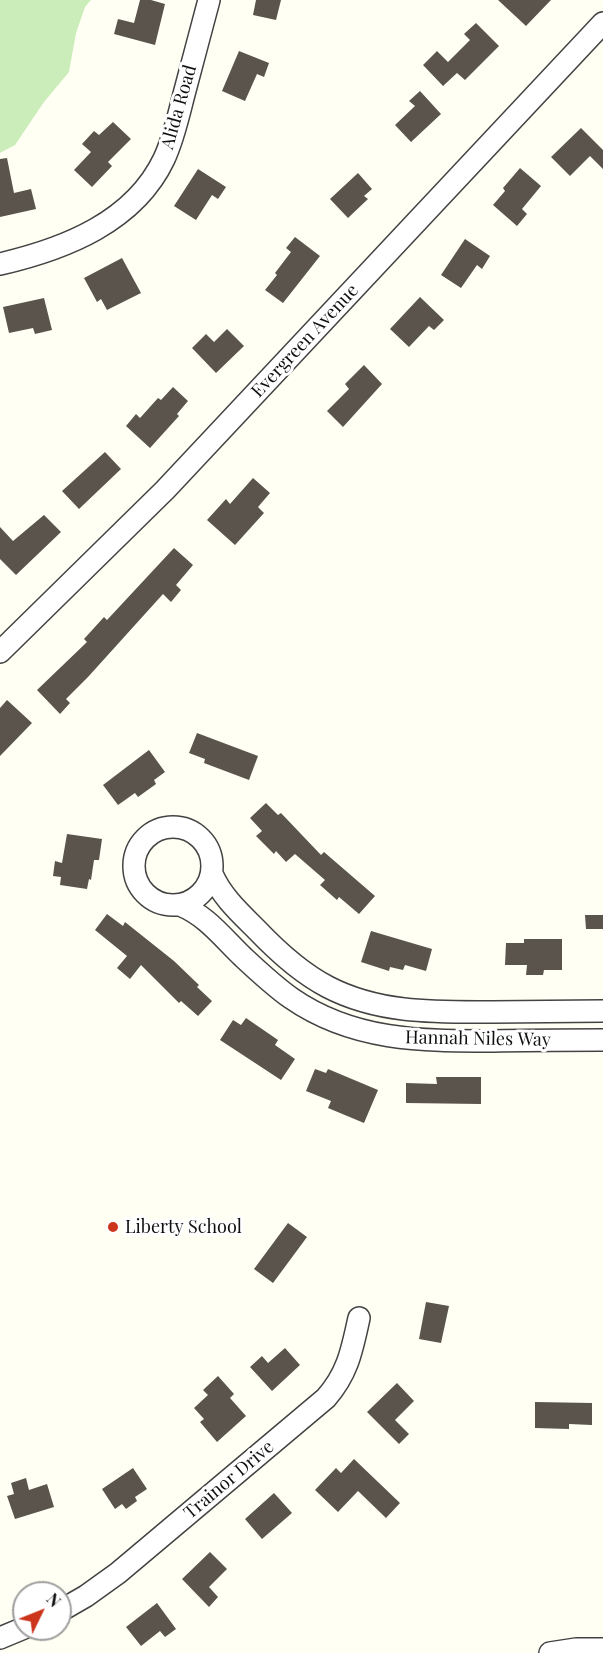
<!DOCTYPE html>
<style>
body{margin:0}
#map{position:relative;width:603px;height:1653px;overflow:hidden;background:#fffff3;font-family:"Playfair Display",serif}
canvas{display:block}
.north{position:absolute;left:12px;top:1581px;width:60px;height:60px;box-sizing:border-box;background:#fff;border:2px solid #9f9f9f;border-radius:50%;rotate:47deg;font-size:16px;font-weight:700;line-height:24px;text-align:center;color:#101010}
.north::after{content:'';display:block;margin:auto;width:21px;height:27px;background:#cc341c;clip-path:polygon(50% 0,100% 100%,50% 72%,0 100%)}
</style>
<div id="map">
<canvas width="603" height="1653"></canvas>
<div class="north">N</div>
</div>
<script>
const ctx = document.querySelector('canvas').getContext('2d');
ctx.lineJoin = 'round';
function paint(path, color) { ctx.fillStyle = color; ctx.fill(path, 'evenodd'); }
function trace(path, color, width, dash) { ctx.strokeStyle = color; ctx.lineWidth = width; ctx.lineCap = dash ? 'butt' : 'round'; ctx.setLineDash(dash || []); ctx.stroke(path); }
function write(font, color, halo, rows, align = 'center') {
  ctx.font = font + ' "Playfair Display",serif'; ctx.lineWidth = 6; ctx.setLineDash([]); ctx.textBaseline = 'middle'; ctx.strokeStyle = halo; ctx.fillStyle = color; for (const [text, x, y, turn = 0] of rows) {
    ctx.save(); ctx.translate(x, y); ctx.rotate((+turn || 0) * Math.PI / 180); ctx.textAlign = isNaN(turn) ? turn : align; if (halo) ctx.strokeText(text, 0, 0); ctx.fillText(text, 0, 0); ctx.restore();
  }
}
paint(new Path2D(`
 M0,0H91L85,7L76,33L69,72L44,102L15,145L0,153Z`), '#cbedb9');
paint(new Path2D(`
 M140,0H151L165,4L155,45L114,34L118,19L134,23Z
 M256,0H281L276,20L253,15Z
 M498,0H551L526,26Z
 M476,23L499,46L465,80L457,73L443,86L423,65L437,51L448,62L470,40L464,34Z
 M239,51L269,63L264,77L257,74L245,101L222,91Z
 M420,91L441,114L411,142L395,125L415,106L409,101Z
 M113,122L131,139L108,162L112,166L92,187L74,170L91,152L82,144L94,131L99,135Z
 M581,128L603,150V169L590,156L570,176L551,157Z
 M7,158L14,193L31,189L36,209L0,217V159Z
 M520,168L541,186L522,209L527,214L517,226L493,205L505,191L503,188Z
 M198,169L226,187L218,199L212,195L196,220L174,206Z
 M358,173L372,189L364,196L368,199L348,218L330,199Z
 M295,237L320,256L283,303L265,290L277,275L275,273L291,252L286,248Z
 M465,239L490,256L482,269L477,265L461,288L441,275Z
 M122,258L141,293L107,310L101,299L97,302L84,278Z
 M420,297L444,320L434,330L429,326L409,347L390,329Z
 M44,298L52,330L35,334L33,328L9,333L3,307Z
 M227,329L244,346L216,373L192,348L206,334L214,342Z
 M364,365L382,384L343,427L327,411L349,389L345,384Z
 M173,387L188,401L177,414L179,416L150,448L126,426L136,414L140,418L158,398L161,400Z
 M105,452L121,469L79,509L62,491Z
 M253,478L270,493L258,507L264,513L235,545L207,520L226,499L230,504Z
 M44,515L61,532L16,575L0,559V527L13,541Z
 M174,548L193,565L176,585L181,590L171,602L163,594L88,677L66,699L70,703L60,714L37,690L87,642L84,639L104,617L107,620Z
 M7,700L32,723L0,756V708Z
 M197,733L258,756L249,780L204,763L205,759L189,753Z
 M149,750L165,772L154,780L156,784L138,797L135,793L118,805L103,785Z
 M266,803L278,815L281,813L321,855L324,852L375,896L359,914L339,897L337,900L320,885L325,880L295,854L286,862L276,851L274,854L256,836L262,831L250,818Z
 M67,834L102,839L99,860H94L91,880L89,879L87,889L60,885L61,877L53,876L55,861L62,863Z
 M107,914L123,926L125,922L174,961L199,985L197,987L212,1001L198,1016L181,1001L179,1003L141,965L130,979L117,968L127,956L95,930Z
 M585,915H603V929H586Z
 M371,931L432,949L426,971L405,965L403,970L390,967L389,971L361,962Z
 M524,939H562V970H544L543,975H526L527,965H505L506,943H524Z
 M246,1018L278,1040L275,1045L295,1059L281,1080L220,1040L233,1020L241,1025Z
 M315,1069L326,1073L328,1069L378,1090L364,1123L328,1108L331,1101L306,1091Z
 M436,1077H481V1104L406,1103V1083L437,1084Z
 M288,1223L307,1237L273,1283L254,1269Z
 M426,1302L449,1306L441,1343L419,1339Z
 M285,1348L300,1365L272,1391L250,1367L262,1356L268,1363Z
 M218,1376L234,1394L230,1398L246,1416L217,1442L200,1422L204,1419L194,1408L208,1395L203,1390Z
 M397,1383L414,1401L395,1420L409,1434L399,1444L367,1412Z
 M535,1402L592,1403V1425L569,1424V1429L535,1428Z
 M354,1459L400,1503L386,1518L358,1491L338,1512L315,1490L336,1468L341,1473Z
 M133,1468L147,1489L135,1497L137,1501L126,1509L122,1504L115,1509L102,1489Z
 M26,1478L29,1490L47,1484L54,1507L15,1519L7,1496L14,1494L11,1483Z
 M274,1493L292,1513L262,1539L245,1519Z
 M210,1552L227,1569L209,1587L218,1597L209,1607L182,1579Z
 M157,1603L176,1629L165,1637L160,1631L141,1646L126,1627Z`), '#5a544c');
const street = new Path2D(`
 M0,264C65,249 134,222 164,159C173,140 178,118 183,98C192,65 200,33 209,0
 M0,652L165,490L603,23
 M134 866a39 39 0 1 1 78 0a39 39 0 1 1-78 0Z
 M212,874C222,897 240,913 257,930C278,952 301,973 328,987C380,1014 437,1012 493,1012C530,1012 566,1011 603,1011
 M180,905C207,916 222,937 243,957C258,971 274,986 291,998C353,1041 421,1041 493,1041C530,1040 566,1040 603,1040
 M60,1611L86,1596L118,1573L326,1398C348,1373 352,1350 359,1318
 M0,1638L24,1628
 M550,1653L576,1649H603`);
trace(street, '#434343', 24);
trace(street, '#fff', 21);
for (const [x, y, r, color] of [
 [113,1227,6,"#cc341c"]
]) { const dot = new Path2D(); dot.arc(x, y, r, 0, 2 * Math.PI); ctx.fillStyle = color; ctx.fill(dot); trace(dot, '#fff', 2); }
write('18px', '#101010', '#fff', [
 ["Alida Road",179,107,-74],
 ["Evergreen Avenue",305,341,-47],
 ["Hannah Niles Way",478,1039,1],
 ["Trainor Drive",229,1480,-40]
]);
write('18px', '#101010', '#fff', [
 ["Liberty School",125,1227]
], 'left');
</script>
